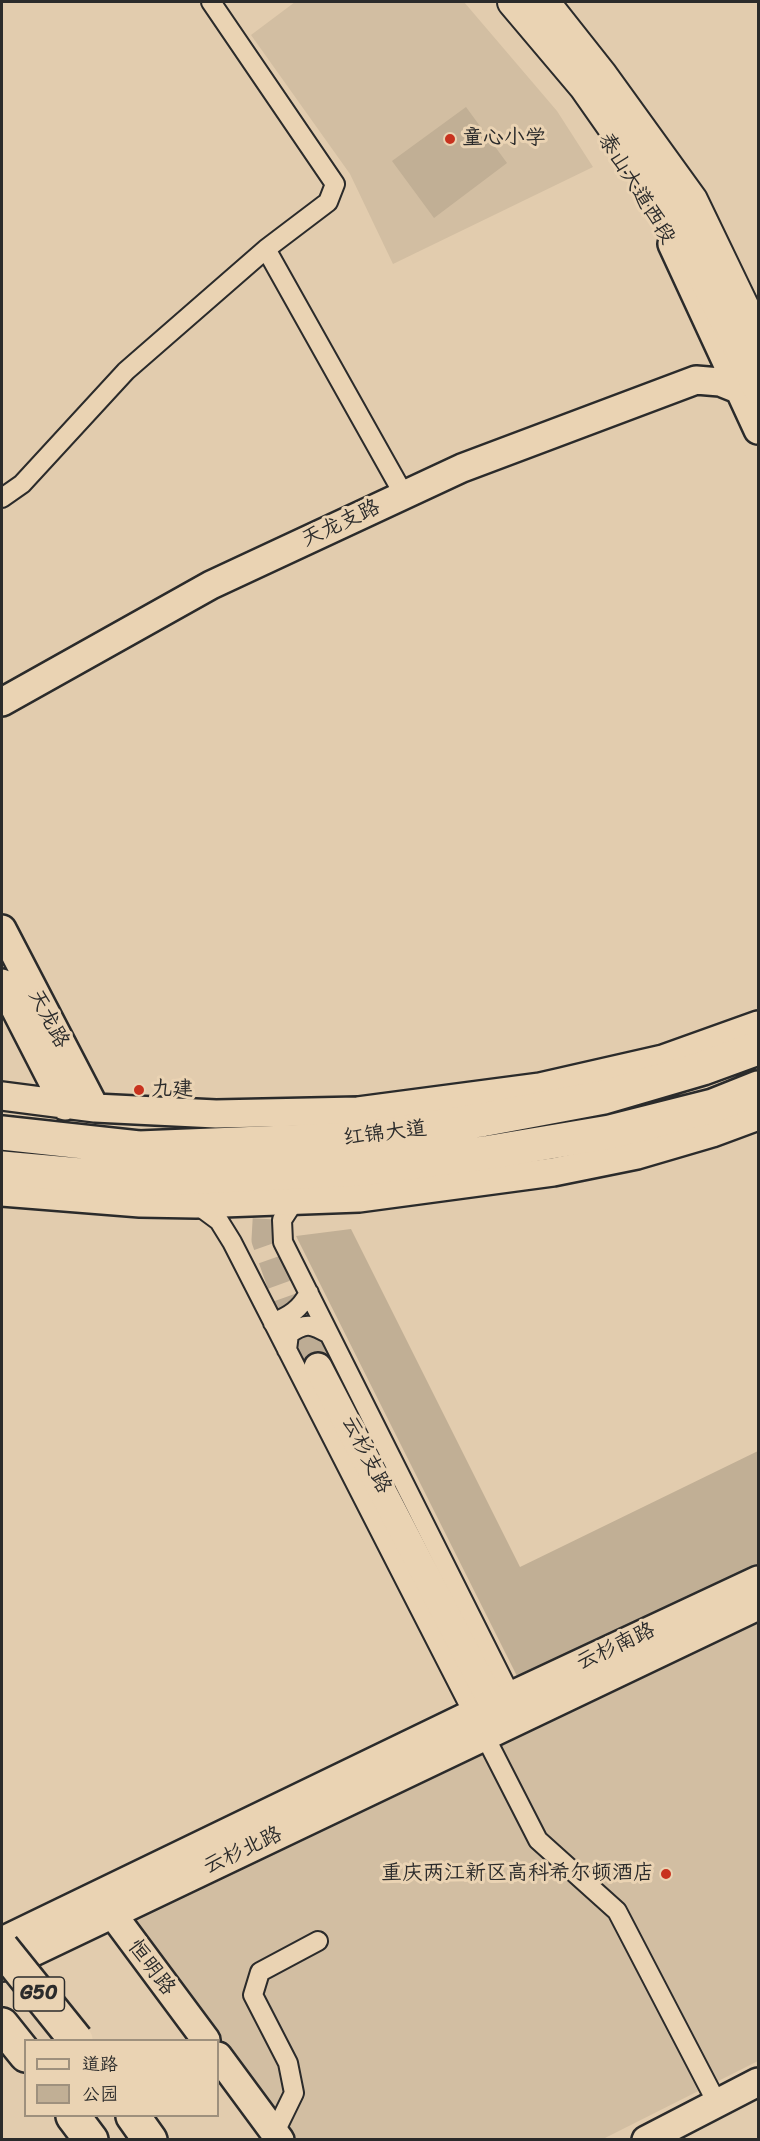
<!DOCTYPE html>
<meta charset="utf-8">
<style>
body{margin:0}
#map{position:relative;width:760px;height:2141px;overflow:hidden;background:#e2ccae;font-family:Sriracha,"LXGW WenKai TC",sans-serif}
canvas{display:block}
.frame{position:absolute;inset:0;border:3px solid #2b2b2b;pointer-events:none}
.legend{position:absolute;left:24px;top:2039px;width:195px;height:78px;box-sizing:border-box;background:#ead3b3;border:2px solid #9e907d;margin:0;padding:8px 10px;list-style:none;font-size:18px;color:#2b2b2b}
.legend li{display:flex;align-items:center;gap:12px;height:30px}
.legend b{width:30px;border:2px solid #9e907d}
</style>
<div id="map">
<canvas width="760" height="2141"></canvas>
<div class="frame"></div>
<ul class="legend">
<li><b style="height:8px;background:#ead3b3"></b>道路</li>
<li><b style="height:16px;background:#c1af95"></b>公园</li>
</ul>
</div>
<script>
const ctx = document.querySelector('canvas').getContext('2d');
ctx.lineJoin = 'round';
function paint(path, color) { ctx.fillStyle = color; ctx.fill(path, 'evenodd'); }
function trace(path, color, width, dash) { ctx.strokeStyle = color; ctx.lineWidth = width; ctx.lineCap = dash ? 'butt' : 'round'; ctx.setLineDash(dash || []); ctx.stroke(path); }
function write(font, color, halo, rows, align = 'center') {
  ctx.font = font + ' Sriracha,"LXGW WenKai TC",sans-serif'; ctx.lineWidth = 6; ctx.setLineDash([]); ctx.textBaseline = 'middle'; ctx.strokeStyle = halo; ctx.fillStyle = color; for (const [text, x, y, turn = 0] of rows) {
    ctx.save(); ctx.translate(x, y); ctx.rotate((+turn || 0) * Math.PI / 180); ctx.textAlign = isNaN(turn) ? turn : align; if (halo) ctx.strokeText(text, 0, 0); ctx.fillText(text, 0, 0); ctx.restore();
  }
}
paint(new Path2D(`
 M295,2H464L557,111L593,167L393,264L350,174L251,35Z
 M758,1623V2061L603,2139H293L130,1924Z`), '#d2bea2');
paint(new Path2D(`
 M466,107L507,163L434,218L392,161Z
 M351,1229L520,1567L758,1451V1565L519,1680L296,1236Z`), '#c1af95');
trace(new Path2D(`
 M272,1179L268,1186L265,1240L286,1299L318,1367`), '#bdac94', 27, [27, 14]);
const street = new Path2D(`
 M266,249L404,495
 M2,498L22,484L126,371L266,249L328,202L335,184L211,2
 M295,1200L282,1220L283,1242L516,1706
 M196,1204L219,1221L232,1242L538,1840L617,1911L717,2103
 M273,1323C291,1315 299,1310 309,1293
 M287,1350L289,1334C306,1322 311,1324 329,1334
 M275,2132L294,2093L288,2063L253,1995L260,1972L318,1941`);
const secondary = new Path2D(`
 M672,244L758,430
 M2,702L211,585L462,468L696,380L720,382L740,390
 M2,929L95,1108
 M2,983L65,1106
 M2,1096L95,1108L216,1114L358,1111L540,1087L663,1059L758,1025
 M2,1192L140,1203L196,1204L359,1198L553,1172L637,1155L712,1133L758,1116
 M318,1367L501,1720
 M102,1900L206,2040
 M2,1941L474,1713L758,1580
 M2,1967L758,1606
 M218,2056L280,2140
 M646,2140L758,2082`);
const primary = new Path2D(`
 M513,2L584,86L671,210L758,388
 M544,2L601,74L692,200L758,337`);
const highway = new Path2D(`
 M2,1133L139,1148L360,1139L481,1120L604,1097L703,1068L758,1048
 M2,1168L137,1180L362,1169L491,1152L610,1132L713,1106L758,1088
 M2,2025L26,2055
 M73,2116L91,2140
 M133,2116L150,2140`);
trace(street, '#2b2b2b', 22);
trace(secondary, '#2b2b2b', 32);
trace(primary, '#2b2b2b', 34);
trace(highway, '#2b2b2b', 38);
trace(street, '#ead3b3', 18);
trace(secondary, '#ead3b3', 27);
trace(primary, '#ead3b3', 30);
trace(highway, '#ead3b3', 33);
const highwayBridge = new Path2D(`
 M2,1948L76,2040`);
trace(highwayBridge, '#2b2b2b', 38, []);
trace(highwayBridge, '#ead3b3', 33);
for (const [x, y, r, color] of [
 [450,139,6,"#c8321e"],
 [139,1090,6,"#c8321e"],
 [666,1874,6,"#c8321e"]
]) { const dot = new Path2D(); dot.arc(x, y, r, 0, 2 * Math.PI); ctx.fillStyle = color; ctx.fill(dot); trace(dot, '#ead3b3', 2); }
for (const [x, y, w] of [
 [39,1994,51]
]) { const box = new Path2D(); box.roundRect(x - w / 2, y - 17, w, 34, 4.5); ctx.fillStyle = '#ead3b3'; ctx.fill(box); trace(box, '#2b2b2b', 1.5); }
write('bold 20px', '#2b2b2b', null, [
 ["G50",39,1994]
]);
write('21px', '#2b2b2b', '#ead3b3', [
 ["童心小学",462,139],
 ["九建",151,1090],
 ["重庆两江新区高科希尔顿酒店",654,1874,"right"]
], 'left');
write('21px', '#2b2b2b', '#ead3b3', [
 ["泰山大道西段",636,189,58],
 ["天龙支路",341,524,-25],
 ["天龙路",48,1019,62],
 ["红锦大道",385,1134,-7],
 ["云杉支路",366,1455,63],
 ["云杉南路",616,1647,-25],
 ["云杉北路",243,1851,-25],
 ["恒明路",151,1968,53]
]);
</script>
